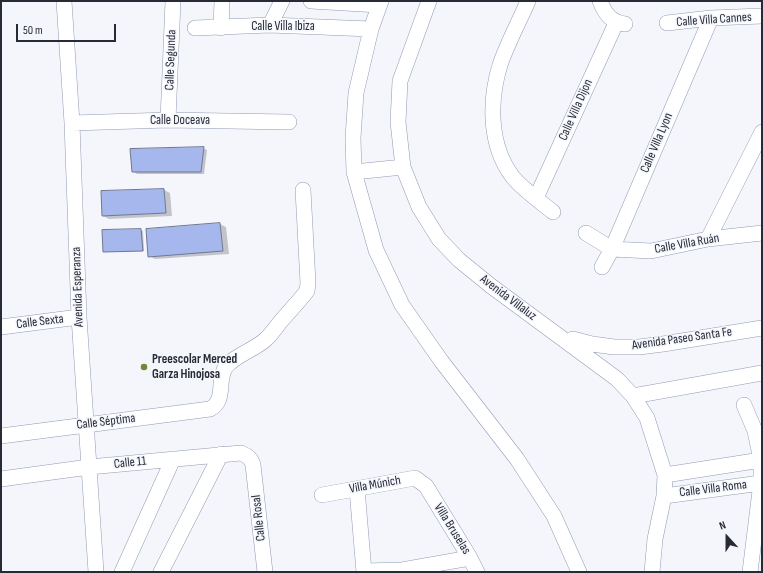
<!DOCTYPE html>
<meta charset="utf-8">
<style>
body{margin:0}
#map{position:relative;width:763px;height:573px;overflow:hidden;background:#f4f6fc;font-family:"Sofia Sans Condensed",sans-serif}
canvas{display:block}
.frame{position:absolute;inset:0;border:2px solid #272b35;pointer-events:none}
.north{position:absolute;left:707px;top:517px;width:40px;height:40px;-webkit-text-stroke:3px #f4f6fc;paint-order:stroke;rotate:339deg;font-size:11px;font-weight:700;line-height:16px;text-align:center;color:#272b35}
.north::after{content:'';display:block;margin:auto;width:14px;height:18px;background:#272b35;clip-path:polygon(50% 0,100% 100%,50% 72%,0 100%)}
.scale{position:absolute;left:16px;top:24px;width:100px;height:18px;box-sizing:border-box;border:2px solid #272b35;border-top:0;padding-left:5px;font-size:12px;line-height:14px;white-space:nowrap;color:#272b35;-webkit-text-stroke:3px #f4f6fc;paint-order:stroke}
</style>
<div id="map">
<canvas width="763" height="573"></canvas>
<div class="frame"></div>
<div class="north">N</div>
<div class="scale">50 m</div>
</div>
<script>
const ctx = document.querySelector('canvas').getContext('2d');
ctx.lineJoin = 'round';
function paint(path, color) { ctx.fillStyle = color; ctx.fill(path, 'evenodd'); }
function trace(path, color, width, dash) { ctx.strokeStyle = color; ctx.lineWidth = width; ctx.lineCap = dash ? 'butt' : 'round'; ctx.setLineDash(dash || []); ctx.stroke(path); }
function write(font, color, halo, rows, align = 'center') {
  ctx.font = font + ' "Sofia Sans Condensed",sans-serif'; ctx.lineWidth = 3; ctx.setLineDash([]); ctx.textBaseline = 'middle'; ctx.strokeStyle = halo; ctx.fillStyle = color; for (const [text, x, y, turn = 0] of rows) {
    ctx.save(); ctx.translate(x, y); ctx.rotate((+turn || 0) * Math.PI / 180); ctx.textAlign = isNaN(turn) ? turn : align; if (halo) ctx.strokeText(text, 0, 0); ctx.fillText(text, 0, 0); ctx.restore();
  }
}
paint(new Path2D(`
 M203,148L207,150L204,174H137L133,171Z
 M164,190L170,193L172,216L109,219L103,216L102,192Z
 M220,224L226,227L229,254L155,259L149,256Z
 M141,230L143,231L144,251L104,252Z`), '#0003');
const building = new Path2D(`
 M204,147L201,172H132L130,149Z
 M164,189L166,213L102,216L101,191Z
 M220,223L223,251L148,257L146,229Z
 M141,229L143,251L103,252L102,230Z`);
paint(building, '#a6b7ee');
trace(building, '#6f7791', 1);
const minor = new Path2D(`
 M64,1L72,123L79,317L96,572
 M311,1L379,5
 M381,1L371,29L356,93L353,138L354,172L376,250L402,305L442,362L517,459L554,516L579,572
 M429,1L400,81L398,122L403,167L419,207L439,239L459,260L491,286L617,379L633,396L647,418L665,475L664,496L655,539L652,572
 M528,1C519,22 507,44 500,65C489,101 489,145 512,176C521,188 542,203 553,212
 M600,1C605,14 611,22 625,24
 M667,23L711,18L762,16
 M270,25L282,1
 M195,28L270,25L371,29
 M221,28L222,1
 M168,120L173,1
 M72,123L168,120L289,122
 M354,172L403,167
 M536,198L616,23
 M586,233L612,249L651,251L708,239L762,233
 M708,239L762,132
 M602,267L612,249L711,18
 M1,327L79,317
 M568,342L573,339L592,344L614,347H639L663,344L762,328
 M633,396L762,373
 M744,405L755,431L761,460V483L750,572
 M1,436L210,409C226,401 217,382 225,368C233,356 254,350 265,340C271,335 276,327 281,321C290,311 299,301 307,291L308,283L303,190
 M665,475L761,460
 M1,479L89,467L241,453C248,456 251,458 253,465L265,572
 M357,489L364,572
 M322,495L415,478L426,486L470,558L477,572
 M664,496L761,483
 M364,571L402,570L470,558
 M122,572L173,459
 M161,572L221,454`);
trace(minor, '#919ab4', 16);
trace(minor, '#fff', 15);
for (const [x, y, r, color] of [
 [144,367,4,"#748636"]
]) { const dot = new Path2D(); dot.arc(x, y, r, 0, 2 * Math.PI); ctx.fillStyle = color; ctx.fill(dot); trace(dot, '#f4f6fc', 1.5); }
write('13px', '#272b35', '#f4f6fc', [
 ["Calle Villa Cannes",714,20,-4],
 ["Calle Villa Ibiza",283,27],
 ["Calle Segunda",171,60,-88],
 ["Calle Villa Dijon",576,110,-66],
 ["Calle Doceava",180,121],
 ["Calle Villa Lyon",657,143,-67],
 ["Calle Villa Ruán",687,244,-10],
 ["Avenida Esperanza",78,287,-92],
 ["Avenida Villaluz",508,298,37],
 ["Calle Sexta",40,322,-7],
 ["Avenida Paseo Santa Fe",682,339,-8],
 ["Calle Séptima",106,422,-7],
 ["Calle 11",130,463,-6],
 ["Villa Múnich",375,485,-10],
 ["Calle Villa Roma",713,489,-7],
 ["Calle Rosal",259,518,-96],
 ["Villa Bruselas",452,529,58]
]);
write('bold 13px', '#272b35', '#f4f6fc', [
 ["Preescolar Merced",152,360],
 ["Garza Hinojosa",152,375]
], 'left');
</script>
